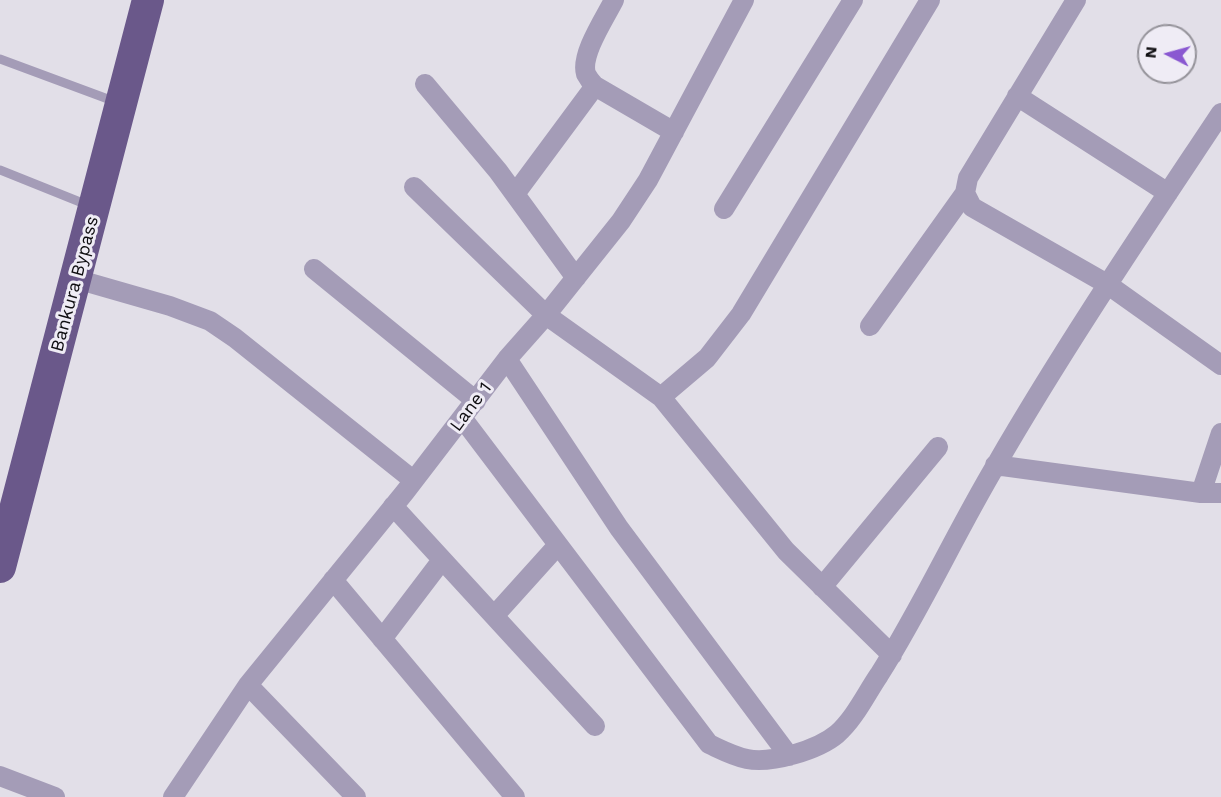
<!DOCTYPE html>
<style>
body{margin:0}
#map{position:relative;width:1221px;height:797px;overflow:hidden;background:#e2dfe8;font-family:"Work Sans",sans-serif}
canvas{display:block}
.north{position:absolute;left:1137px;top:24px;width:60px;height:60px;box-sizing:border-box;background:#efecf5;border:2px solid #95939a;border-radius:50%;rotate:276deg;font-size:16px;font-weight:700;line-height:24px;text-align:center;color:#0f0e11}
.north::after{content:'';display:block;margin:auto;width:21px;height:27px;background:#8a58d1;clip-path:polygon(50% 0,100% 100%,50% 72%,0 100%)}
</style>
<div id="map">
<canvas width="1221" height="797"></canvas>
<div class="north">N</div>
</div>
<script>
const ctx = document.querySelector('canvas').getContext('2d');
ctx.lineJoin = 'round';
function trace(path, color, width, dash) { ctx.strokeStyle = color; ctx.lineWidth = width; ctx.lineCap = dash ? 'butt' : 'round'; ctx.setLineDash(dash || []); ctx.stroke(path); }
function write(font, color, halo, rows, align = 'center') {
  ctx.font = font + ' "Work Sans",sans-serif'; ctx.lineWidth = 6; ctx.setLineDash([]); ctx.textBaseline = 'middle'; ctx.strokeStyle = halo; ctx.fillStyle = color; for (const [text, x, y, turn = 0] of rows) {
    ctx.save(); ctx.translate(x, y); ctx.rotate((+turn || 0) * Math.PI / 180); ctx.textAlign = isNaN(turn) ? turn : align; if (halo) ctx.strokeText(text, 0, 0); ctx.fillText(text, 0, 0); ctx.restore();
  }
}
trace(new Path2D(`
 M0,59L116,102
 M0,170L90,206`), '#a49cb7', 9);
trace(new Path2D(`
 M614,0C605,18 580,55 586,74C588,78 592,83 595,86L674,132
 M1076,0L968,178L965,193L972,207L1107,284L1221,365
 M425,84L498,171L576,278
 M1017,96L1168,193
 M414,187L546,315L661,397L786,551L892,655
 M515,194L595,86
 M724,209L853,0
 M314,269L476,401
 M76,279L170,306L210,321L235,338L413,480
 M870,326L965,193
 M507,359L619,528L789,756
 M661,397L707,358L741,314L930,0
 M463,419L709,744C722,750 733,756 747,759C771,764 818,750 837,734C855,718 866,694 879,675C922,607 955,534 996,465C1066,344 1144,229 1221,113
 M995,465L1201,493H1221
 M1201,493L1221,433
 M393,506L595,726
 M333,580L515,797
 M822,587L938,447
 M494,616L558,545
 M382,639L442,560
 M248,685L356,797
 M0,776L55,797
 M173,797L248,685L405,492L507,359L546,315L621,221L648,180L744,0`), '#a49cb7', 20);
trace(new Path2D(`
 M0,567L148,0`), '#6a588a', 32);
write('18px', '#0f0e11', '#efecf5', [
 ["Bankura Bypass",75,284,-75],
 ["Lane 1",471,407,-53]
]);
</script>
